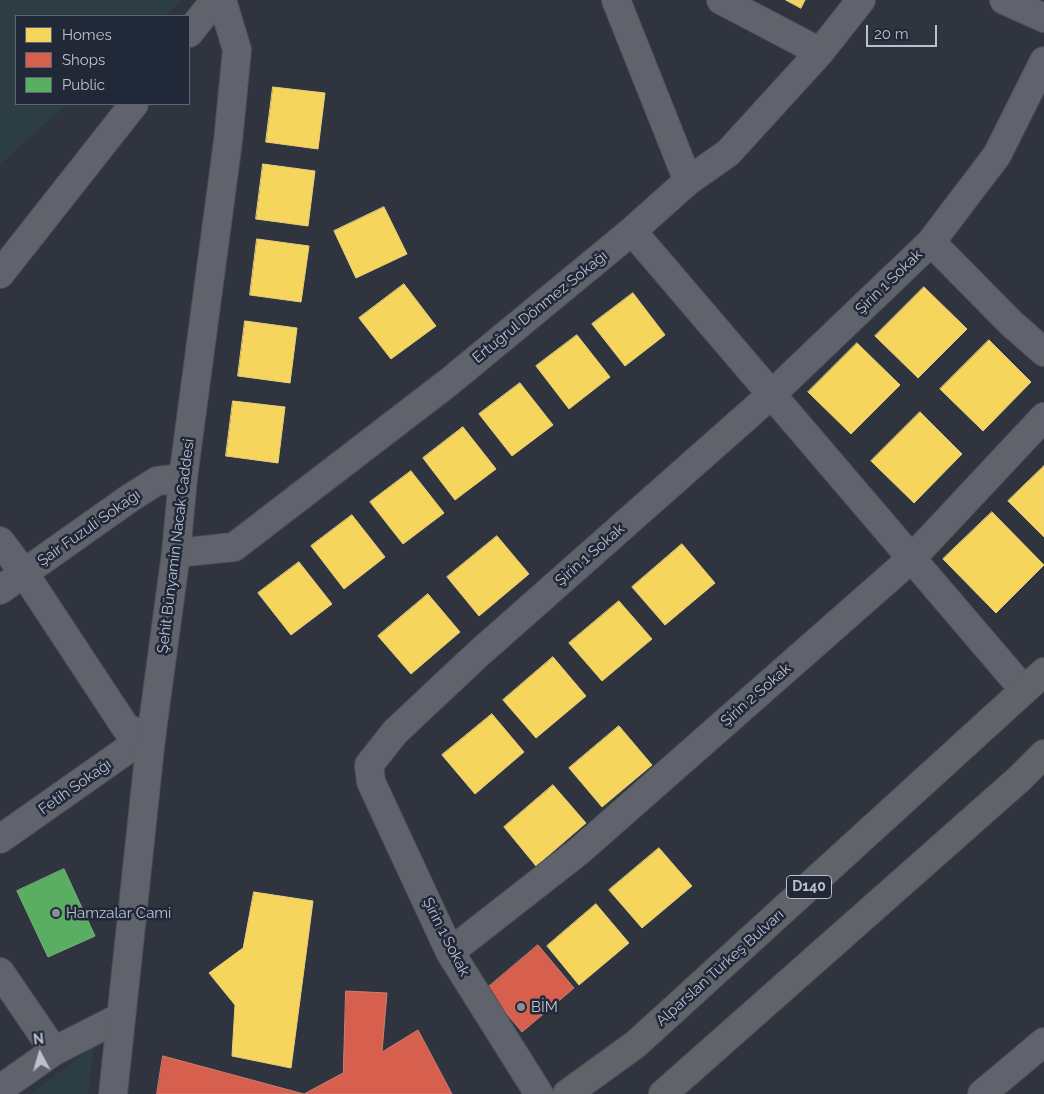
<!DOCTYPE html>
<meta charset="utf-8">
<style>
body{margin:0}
#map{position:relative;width:1044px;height:1094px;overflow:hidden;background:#2f343e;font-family:Raleway,sans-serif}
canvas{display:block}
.legend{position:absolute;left:15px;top:15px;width:175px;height:90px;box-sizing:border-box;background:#212939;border:1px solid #5f6574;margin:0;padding:6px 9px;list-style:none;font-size:15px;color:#bbc0cd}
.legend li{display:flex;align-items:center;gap:10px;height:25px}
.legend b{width:25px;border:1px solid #5f6574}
.north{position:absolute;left:15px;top:1029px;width:50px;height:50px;-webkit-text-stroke:4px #212939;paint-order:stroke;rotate:354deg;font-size:14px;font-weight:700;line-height:20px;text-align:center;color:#bbc0cd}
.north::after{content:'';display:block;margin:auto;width:18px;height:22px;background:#bbc0cd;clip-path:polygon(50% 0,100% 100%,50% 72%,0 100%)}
.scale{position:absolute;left:866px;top:25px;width:71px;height:22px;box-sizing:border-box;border:2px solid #bbc0cd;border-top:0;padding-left:6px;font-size:15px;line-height:18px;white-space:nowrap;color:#bbc0cd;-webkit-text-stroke:4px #212939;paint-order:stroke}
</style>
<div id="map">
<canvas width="1044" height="1094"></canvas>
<ul class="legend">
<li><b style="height:14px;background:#f6d55c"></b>Homes</li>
<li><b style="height:14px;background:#d6604d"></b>Shops</li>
<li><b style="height:14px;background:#5aae61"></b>Public</li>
</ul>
<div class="north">N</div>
<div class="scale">20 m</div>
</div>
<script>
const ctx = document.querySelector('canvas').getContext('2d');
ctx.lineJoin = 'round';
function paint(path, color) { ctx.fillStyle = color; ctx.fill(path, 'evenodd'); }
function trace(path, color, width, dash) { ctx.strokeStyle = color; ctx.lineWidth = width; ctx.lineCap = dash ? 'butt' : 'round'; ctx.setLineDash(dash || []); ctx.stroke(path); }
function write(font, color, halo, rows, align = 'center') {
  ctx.font = font + ' Raleway,sans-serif'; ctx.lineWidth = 5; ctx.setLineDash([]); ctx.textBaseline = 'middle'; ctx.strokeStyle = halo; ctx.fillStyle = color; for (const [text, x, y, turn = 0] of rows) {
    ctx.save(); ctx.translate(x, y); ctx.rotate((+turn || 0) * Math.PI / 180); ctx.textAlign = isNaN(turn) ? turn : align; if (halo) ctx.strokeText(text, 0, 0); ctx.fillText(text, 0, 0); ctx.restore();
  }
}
paint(new Path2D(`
 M0,0H182L164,16H16V104H67L0,164Z
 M94,1047L88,1094H30Z`), '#2c3e43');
const homes = new Path2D(`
 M786,0H805L801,8Z
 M273,87L325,93L318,149L266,142Z
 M263,164L315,171L308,226L256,219Z
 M384,207L407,254L356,278L334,231Z
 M257,239L309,246L301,302L250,295Z
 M404,284L436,326L391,359L359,318Z
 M924,287L967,329L918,378L875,336Z
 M633,293L665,335L625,366L592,324Z
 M245,321L297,328L290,383L238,376Z
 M577,335L610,377L569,409L536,366Z
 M989,340L1031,382L983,431L940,389Z
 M857,343L900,385L851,434L808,392Z
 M520,383L553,425L512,456L479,414Z
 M233,401L285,407L278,463L226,456Z
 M920,412L962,454L914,503L871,461Z
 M463,427L496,469L455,500L423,458Z
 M1044,466V537L1008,501Z
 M411,471L444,513L403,544L370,502Z
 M992,512L1044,565L996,613L943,559Z
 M352,515L385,557L344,589L311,546Z
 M497,536L529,574L479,616L447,577Z
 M682,544L715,583L665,625L632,587Z
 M299,562L332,604L291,635L258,593Z
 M428,594L460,632L411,674L378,636Z
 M619,601L652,639L602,681L569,643Z
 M553,657L586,696L536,738L503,700Z
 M492,714L524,752L475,794L442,755Z
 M619,726L652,765L602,807L569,768Z
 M553,785L586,823L536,866L504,827Z
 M659,848L692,886L642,928L609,890Z
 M254,892L313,901L291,1068L232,1056L235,1005L209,973L243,948Z
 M596,904L629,943L579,985L547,946Z`);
paint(homes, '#f6d55c');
trace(homes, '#e4cf7e', 1);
const shops = new Path2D(`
 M538,945L574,988L522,1032L486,989Z
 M346,991L387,993L382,1052L418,1030L452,1094H304L343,1073Z
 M163,1056L304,1094H157Z`);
paint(shops, '#d6604d');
trace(shops, '#ce7d73', 1);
const public = new Path2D(`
 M64,869L95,936L48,957L17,891Z`);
paint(public, '#5aae61');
trace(public, '#77b381', 1);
const minor = new Path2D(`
 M616,0L688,181
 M721,0L820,52
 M1004,0L1044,18
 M632,231L1024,690
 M931,242L1012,324L1044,352
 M0,541L24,573L126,728L151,738
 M176,553L234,547L449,382L632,231L688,181L728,153L820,52L861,0
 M0,590L130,498L157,481L183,478
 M0,839L128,749L151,738
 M450,952L578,852L912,558L1044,417
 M0,972L54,1051
 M0,1089L54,1051L121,1017
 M539,1094L450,952L371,782L369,765L395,732L477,655L772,394L931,242L997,155L1044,61
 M982,1094L1044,1042`);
const tertiary = new Path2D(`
 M189,33L215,0
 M0,274L134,104
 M113,1094L151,738L176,553L183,478L228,141L237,50L222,0`);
const trunk = new Path2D(`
 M567,1094L636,1044L1044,672
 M663,1094L1019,779L1044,754`);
trace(minor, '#4c4f56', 30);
trace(tertiary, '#4c4f56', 30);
trace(trunk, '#4c5059', 30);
trace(minor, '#60636b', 28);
trace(tertiary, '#60636b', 28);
trace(trunk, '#606368', 28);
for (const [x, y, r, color] of [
 [56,913,5,"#8a8f9b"],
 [521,1007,5,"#8a8f9b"]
]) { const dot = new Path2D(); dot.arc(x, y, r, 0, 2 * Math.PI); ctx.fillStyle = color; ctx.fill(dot); trace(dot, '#212939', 2); }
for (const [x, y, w] of [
 [809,887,45]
]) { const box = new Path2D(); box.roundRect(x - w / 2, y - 11.5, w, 23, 4); ctx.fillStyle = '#212939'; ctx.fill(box); trace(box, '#bbc0cd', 1); }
write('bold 14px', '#bbc0cd', null, [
 ["D140",809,887]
]);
write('15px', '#bbc0cd', '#212939', [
 ["Şirin 1 Sokak",889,282,-44],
 ["Ertuğrul Dönmez Sokağı",540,307,-39],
 ["Şair Fuzuli Sokağı",89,528,-35],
 ["Şehit Bünyamin Nacak Caddesi",176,546,-83],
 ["Şirin 1 Sokak",590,555,-41],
 ["Şirin 2 Sokak",756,695,-41],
 ["Fetih Sokağı",75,787,-35],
 ["Şirin 1 Sokak",446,937,63],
 ["Alparslan Türkeş Bulvarı",720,968,-42]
]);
write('15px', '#bbc0cd', '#212939', [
 ["Hamzalar Cami",66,913],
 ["BİM",531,1007]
], 'left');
</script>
